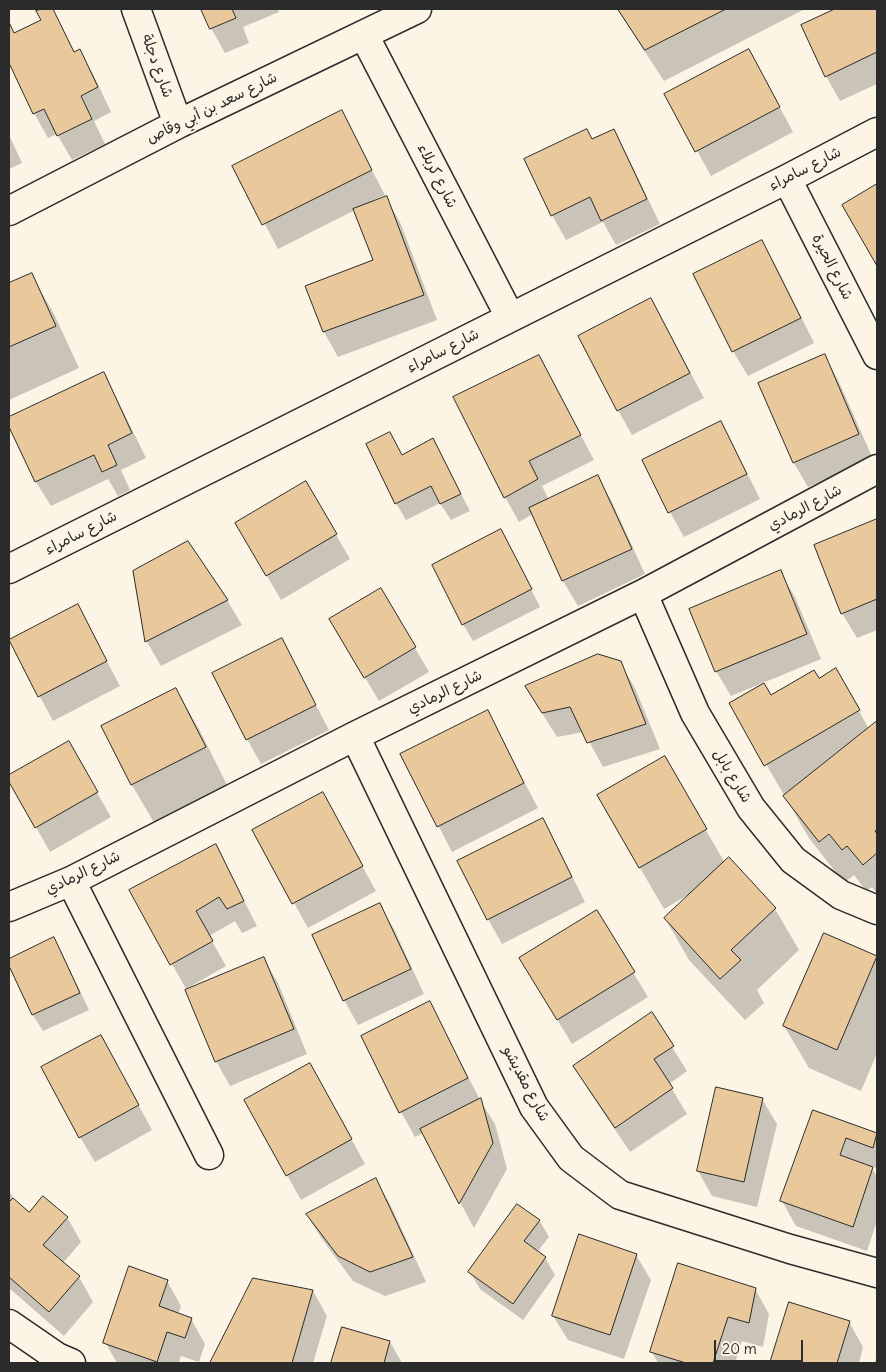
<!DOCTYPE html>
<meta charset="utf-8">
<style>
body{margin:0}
#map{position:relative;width:886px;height:1372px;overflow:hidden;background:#fcf5e5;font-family:Delius,sans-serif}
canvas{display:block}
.frame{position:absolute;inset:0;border:10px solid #2b2b2b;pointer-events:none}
.scale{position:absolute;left:714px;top:1340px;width:89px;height:22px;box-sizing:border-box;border:2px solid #2b2b2b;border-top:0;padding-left:6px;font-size:15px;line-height:18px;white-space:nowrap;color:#2b2b2b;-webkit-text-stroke:4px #fcf5e5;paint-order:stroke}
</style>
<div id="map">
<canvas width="886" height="1372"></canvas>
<div class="frame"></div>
<div class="scale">20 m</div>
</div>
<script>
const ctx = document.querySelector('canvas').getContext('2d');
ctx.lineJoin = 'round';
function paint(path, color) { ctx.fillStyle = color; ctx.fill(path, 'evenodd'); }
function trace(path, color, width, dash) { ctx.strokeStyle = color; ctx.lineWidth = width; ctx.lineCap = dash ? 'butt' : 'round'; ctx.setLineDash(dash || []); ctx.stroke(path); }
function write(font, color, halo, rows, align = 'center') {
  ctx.font = font + ' Delius,"Playpen Sans Arabic",sans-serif'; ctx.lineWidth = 4; ctx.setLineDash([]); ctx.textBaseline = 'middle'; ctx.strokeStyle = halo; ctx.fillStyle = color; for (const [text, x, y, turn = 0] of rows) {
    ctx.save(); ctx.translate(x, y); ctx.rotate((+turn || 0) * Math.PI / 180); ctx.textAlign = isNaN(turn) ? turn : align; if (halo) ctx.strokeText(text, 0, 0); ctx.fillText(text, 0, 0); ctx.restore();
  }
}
paint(new Path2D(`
 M45,9H52L75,53L80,51L94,76L111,112L94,121L105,144L72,160L57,134L48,138L34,113L9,61V24L14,34L43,21L38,12Z
 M203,9H277L279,12L243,27L249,43L225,53L211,28Z
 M617,9H805L664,81Z
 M838,9H877V84L840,101L826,76L802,25Z
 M749,50L793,132L711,176L666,94Z
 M341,112L385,195L374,200L375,202L386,198L400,222L437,320L338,357L324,332L307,287L374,261L355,210L278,249L234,166Z
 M613,130L627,155L660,224L616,245L603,222L566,240L552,215Z
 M9,135L22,163L9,169Z
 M877,186V264L844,205Z
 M762,241L776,266L814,343L748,376L733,351L695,274Z
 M31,274L55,316L79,368L9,400V285Z
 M651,299L704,398L632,435L618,410Z
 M824,355L838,380L873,459L808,487L794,463L760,383Z
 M103,374L117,399L146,458L121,470L130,490L118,496L108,479L51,506L36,482L9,424V418Z
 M552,381L594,460L542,486L549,500L598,477L612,502L645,574L578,606L563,581L533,514L519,522L505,497Z
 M720,423L734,447L760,499L684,537L670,512Z
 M390,433L402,456L433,440L470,511L451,520L440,503L406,520L396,503Z
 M306,483L350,559L281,600L237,524Z
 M877,521V630L857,638L842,613L816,545Z
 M510,548L540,607L473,641L463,624Z
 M134,572L227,600L242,625L161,666L147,642Z
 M780,572L795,597L821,659L731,696L716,671Z
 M381,590L429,672L379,701L345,644Z
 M77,605L120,686L53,721L10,641Z
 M281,639L329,730L261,764L247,739Z
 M620,663L635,688L660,749L603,767L584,732L557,737L526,687Z
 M836,670L869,729L877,722V894L872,887L866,891L854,875L844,883L809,838L731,704L770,696L819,680Z
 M176,689L200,731L229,789L156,826L132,785L103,727Z
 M487,711L538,808L452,852L402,755Z
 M68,742L111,817L50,852L9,779V776Z
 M664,758L725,863L775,909L799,950L757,990L764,1003L745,1020L689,960L665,918L688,895L664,909L598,796Z
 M336,819L376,891L308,928L254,831Z
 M542,820L556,844L585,902L502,944L488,919Z
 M215,845L257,926L242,933L235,921L209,936L226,966L186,989L131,890Z
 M379,905L394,929L424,994L358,1025L344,1000Z
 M596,912L648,997L572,1044L535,983Z
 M825,934L877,958V1053L861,1091L809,1068L784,1026Z
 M54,939L63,955L89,1010L43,1031L33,1015L9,960Z
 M264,959L278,983L307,1054L230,1086L216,1061Z
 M429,1003L443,1028L480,1100L495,1124L507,1169L474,1228L423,1133L415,1137L401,1112L362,1036Z
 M651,1014L687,1071L669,1084L687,1114L630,1152L589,1091L575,1066Z
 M101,1036L152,1130L95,1162L80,1137Z
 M324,1089L365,1164L301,1200L287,1175Z
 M762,1099L777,1124L757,1207L712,1196L698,1171Z
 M814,1111L877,1134V1168L871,1166L877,1177V1221L867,1251L796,1226L782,1201Z
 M376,1180L390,1204L426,1282L385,1296L353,1281L322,1239L307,1215Z
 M9,1190L14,1200L29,1214L67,1217L81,1242L63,1263L79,1277L93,1302L64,1336L9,1288Z
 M539,1220L549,1237L537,1252L545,1258L555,1275L523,1320L480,1289L470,1272Z
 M636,1255L651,1280L624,1359L568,1340L553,1316Z
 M254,1279L313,1291L327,1316L313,1363H211Z
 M167,1281L181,1306L178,1315L191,1319L205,1344L199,1362L181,1356L179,1363H117L105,1342Z
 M755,1289L769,1314L763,1347L742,1341L735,1363H658L652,1352Z
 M789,1304L849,1322L863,1347L859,1363H772Z
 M342,1328L390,1342L402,1363H332Z
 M877,1351V1363H875Z`), '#0003');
const building = new Path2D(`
 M42,9H53L74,52L80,49L98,87L81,96L92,119L57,136L44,109L33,114L9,63V22L14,33L41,20L36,11Z
 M201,9H232L236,18L210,29Z
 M618,9H726L645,50Z
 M835,9H877V52L825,77L801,25Z
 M749,49L780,107L695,152L664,94Z
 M342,110L372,170L262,225L232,166Z
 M587,129L592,139L614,129L647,199L601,221L590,197L551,216L524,159Z
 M877,184V266L842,205Z
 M387,196L424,295L323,332L305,286L373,260L353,209Z
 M762,240L801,318L732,352L693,274Z
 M32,273L56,326L9,347V283Z
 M651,298L690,373L617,411L578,336Z
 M825,354L859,434L793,463L758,383Z
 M539,355L581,435L529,461L538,479L504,498L453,397Z
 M104,372L132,433L108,445L117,465L102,472L94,455L35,482L9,427V417Z
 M721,421L747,474L668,513L642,460Z
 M390,432L402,455L433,438L461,494L440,504L431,486L395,504L366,444Z
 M598,475L632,549L562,581L529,508Z
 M306,481L337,534L266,576L235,523Z
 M877,519V599L841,614L814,545Z
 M501,529L532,589L462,625L432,565Z
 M188,541L228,600L145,642L133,571Z
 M781,570L807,634L715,672L689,609Z
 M381,588L416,647L364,678L329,619Z
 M78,604L107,661L38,697L9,640Z
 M282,638L316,705L246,740L212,673Z
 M598,654L621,661L646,724L587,743L570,707L542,713L525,686Z
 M836,668L860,710L764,766L729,703L764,683L771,695L814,670L819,678Z
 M176,688L206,747L131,785L101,726Z
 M488,710L524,783L437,827L400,754Z
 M877,721V830L875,831L877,834V853L863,865L847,846L842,850L829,834L819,842L783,796Z
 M69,741L98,792L35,828L9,782V775Z
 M665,756L707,829L639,868L597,795Z
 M323,792L363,866L292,904L252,830Z
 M543,818L572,877L487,920L457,861Z
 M216,844L244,901L227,909L219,897L196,911L213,941L170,965L129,890Z
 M729,857L776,908L731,950L741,960L720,979L664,918Z
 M380,903L411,969L343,1001L312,935Z
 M597,910L635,972L557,1020L519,958Z
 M824,933L877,956L837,1050L783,1026Z
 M54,937L80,993L32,1015L9,966V959Z
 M264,957L294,1029L215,1062L185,990Z
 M430,1001L468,1078L399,1113L361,1036Z
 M652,1012L674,1046L654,1059L673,1088L615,1128L573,1066Z
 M101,1035L139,1105L79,1138L41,1067Z
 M310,1063L352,1139L286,1176L244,1100Z
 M716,1087L763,1098L744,1182L697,1171Z
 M481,1098L493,1143L459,1204L420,1129Z
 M813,1110L877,1133L873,1148L846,1138L840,1155L873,1167L853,1227L780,1201Z
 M376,1178L413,1257L370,1272L338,1256L306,1214Z
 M43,1196L68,1217L43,1245L80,1276L49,1312L9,1277V1202L13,1198L29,1212Z
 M517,1204L540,1220L524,1241L546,1257L513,1304L468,1272Z
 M579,1234L637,1254L610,1335L552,1316Z
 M678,1263L756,1288L749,1323L728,1317L713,1363H686L650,1352Z
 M129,1266L168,1280L159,1306L192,1318L185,1338L167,1332L157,1362L103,1343Z
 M253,1278L313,1290L292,1363H210Z
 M789,1302L850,1321L837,1363H770Z
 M342,1327L390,1341L384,1363H331Z`);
paint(building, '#e9c89b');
trace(building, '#2b2b2b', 1);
const minor = new Path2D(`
 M364,35L510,317
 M787,179L877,355
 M9,569L787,179L877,132
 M643,594L695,713L751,808L793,860L841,895L877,910
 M355,736L534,1107L571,1158L620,1195L790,1249L877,1273
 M71,881L209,1155
 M9,907L71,881L355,736L643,594L877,469
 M9,1324L57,1357L71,1363`);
const tertiary = new Path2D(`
 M136,9L178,124
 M9,211L178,124L417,9`);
trace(minor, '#2b2b2b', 31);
trace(tertiary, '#2b2b2b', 31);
trace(minor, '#fcf5e5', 28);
trace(tertiary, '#fcf5e5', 28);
write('15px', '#2b2b2b', '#fcf5e5', [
 ["شارع دجلة",157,66,70],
 ["شارع سعد بن أبي وقاص",212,108,-26],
 ["شارع سامراء",805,169,-27],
 ["شارع كربلاء",437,176,63],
 ["شارع الحيرة",832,267,63],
 ["شارع سامراء",443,351,-27],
 ["شارع الرمادي",805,508,-28],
 ["شارع سامراء",81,533,-27],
 ["شارع الرمادي",445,692,-26],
 ["شارع بابل",732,776,59],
 ["شارع الرمادي",83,873,-26],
 ["شارع مقديشو",526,1084,62]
]);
</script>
